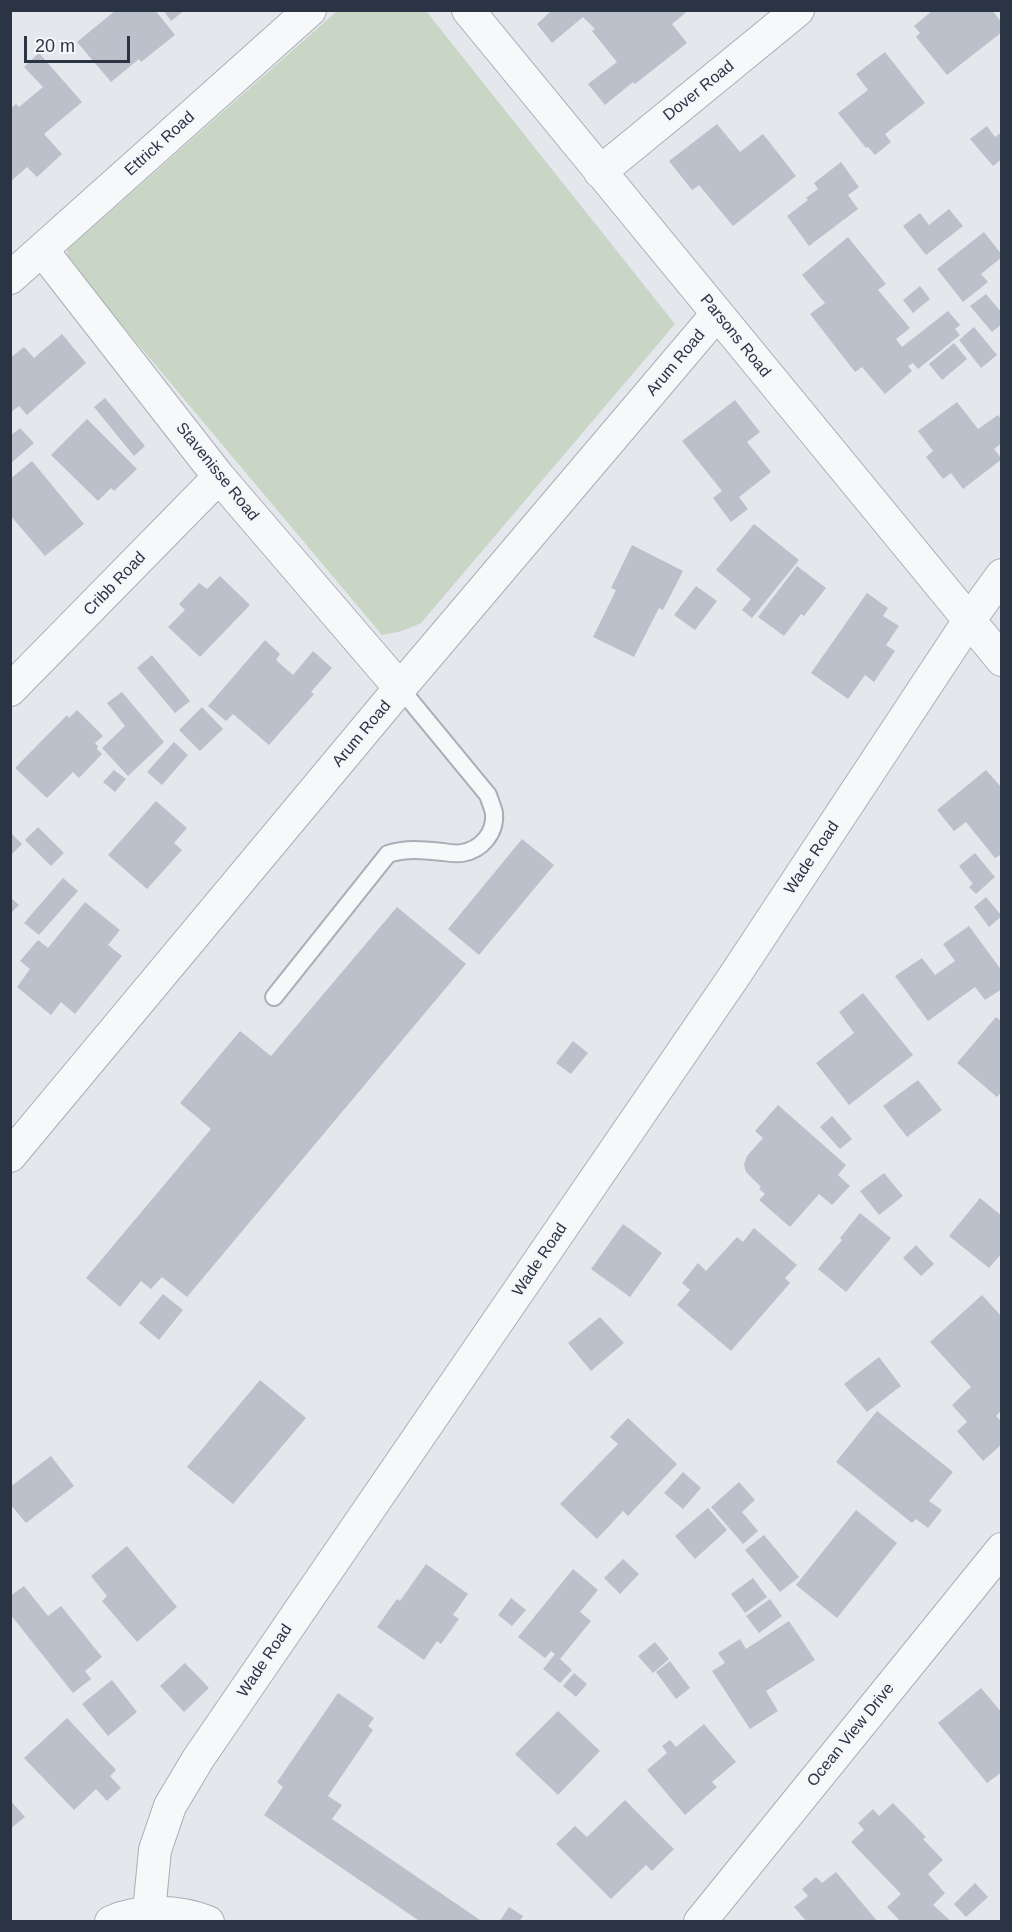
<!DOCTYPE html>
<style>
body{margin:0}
#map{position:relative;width:1012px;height:1932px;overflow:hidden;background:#e4e7ec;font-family:Arial,sans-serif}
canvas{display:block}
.frame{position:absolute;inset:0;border:12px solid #2b3445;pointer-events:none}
.scale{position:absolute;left:24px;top:36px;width:106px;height:27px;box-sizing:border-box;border:3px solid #2b3445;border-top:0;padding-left:8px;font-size:18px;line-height:21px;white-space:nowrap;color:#2b3445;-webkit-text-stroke:4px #f4f6f9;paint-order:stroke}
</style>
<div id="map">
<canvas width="1012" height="1932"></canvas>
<div class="frame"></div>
<div class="scale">20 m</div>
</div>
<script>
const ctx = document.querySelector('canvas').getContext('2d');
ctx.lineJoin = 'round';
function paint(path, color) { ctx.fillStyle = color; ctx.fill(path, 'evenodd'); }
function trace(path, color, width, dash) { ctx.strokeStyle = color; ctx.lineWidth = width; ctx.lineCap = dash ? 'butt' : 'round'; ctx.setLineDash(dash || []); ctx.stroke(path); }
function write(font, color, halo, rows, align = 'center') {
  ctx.font = font + ' Arial,sans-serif'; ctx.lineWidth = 4.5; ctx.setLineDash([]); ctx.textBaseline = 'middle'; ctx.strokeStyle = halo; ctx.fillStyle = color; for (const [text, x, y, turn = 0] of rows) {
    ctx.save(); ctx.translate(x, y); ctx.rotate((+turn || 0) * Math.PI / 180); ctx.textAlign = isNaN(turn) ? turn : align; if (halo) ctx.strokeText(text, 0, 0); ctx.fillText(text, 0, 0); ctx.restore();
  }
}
paint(new Path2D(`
 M337,11H426L675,324L421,623L402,631L382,635L69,262L67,250Z`), '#c9d6c5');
paint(new Path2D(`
 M116,10H155L175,35L141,62L139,59L111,82L77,42Z
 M163,10H185L171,21Z
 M552,10H689L672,24L687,43L635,84L633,82L605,105L588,84L617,62L592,31L595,29L583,17L552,43L537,24Z
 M933,10H942L944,13L946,10H992L1002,23V32L947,75L916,37L920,33L914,26Z
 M885,52L925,103L885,134L891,142L875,155L868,147L866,148L838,113L868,90L856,74Z
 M39,53L82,102L44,134L62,154L37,177L27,167L10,182V109L16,104L19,107L43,87L24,67Z
 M717,124L740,152L763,134L796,176L733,226L699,185L692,190L669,161Z
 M987,126L995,137L1002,132V159L993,166L970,139Z
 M841,162L859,187L848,195L858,209L809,246L787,216L808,200L806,198L818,189L814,183Z
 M949,209L963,226L926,255L903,226L920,213L929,225Z
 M984,232L1002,255V257L981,274L988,282L963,302L937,269Z
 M848,237L886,284L878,290L910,328L896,339L902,347L948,311L960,325L955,329L960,335L918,369L913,363L908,366L912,371L885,394L862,367L855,372L810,314L825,303L802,275Z
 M920,286L930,299L913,313L903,300Z
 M986,294L1002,313V324L992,332L970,306Z
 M974,327L997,355L981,368L959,340Z
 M62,334L86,363L27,415L19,406L10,413V358L24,347L34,358Z
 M954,343L967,359L942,380L929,364Z
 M105,398L145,446L134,456L94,407Z
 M735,400L760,432L747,442L771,472L739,497L748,509L731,522L713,498L722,491L682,441Z
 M957,402L978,429L998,415L1002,420V443L994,449L1002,459L963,489L951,473L943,479L926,457L933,451L918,431Z
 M87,419L137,469L114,491L111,488L98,501L51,455Z
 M20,428L34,443L10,464V436Z
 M32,461L84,524L45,556L10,515V479Z
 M754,524L799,560L752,618L742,610L751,599L716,570Z
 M632,545L683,571L663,610L659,608L634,657L593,637L616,590L611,588Z
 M797,566L826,588L804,616L801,614L784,636L758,617Z
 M220,576L250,605L200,657L168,627L185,610L179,604L199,583L207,589Z
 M696,586L717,601L695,630L674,615Z
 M867,593L888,608L883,616L899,626L886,645L895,651L874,682L865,675L848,699L811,673Z
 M265,640L280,654L276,660L293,675L313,651L332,668L311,692L314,694L269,745L233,714L226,721L208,706Z
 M152,655L190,701L175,713L137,668Z
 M122,692L164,742L128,776L102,748L125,726L107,703Z
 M202,707L223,729L200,751L179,730Z
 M77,710L103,736L95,743L98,746L97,749L102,754L79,778L73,772L47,798L15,768L67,715L69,718Z
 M174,742L188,755L162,785L147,772Z
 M114,770L126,779L115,792L103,782Z
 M986,770L1002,788V854L995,858L966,822L954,831L937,810Z
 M156,801L187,828L174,843L182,850L147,889L108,855Z
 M38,827L64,853L51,866L25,840Z
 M10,832L22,844L10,856Z
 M522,839L554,865L479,955L448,929Z
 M975,853L995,877L976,894L969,887L973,884L959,866Z
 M63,878L78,891L39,935L24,923Z
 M10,897L19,905L10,914Z
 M986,897L1002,916L989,927L974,907Z
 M85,902L120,930L108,945L122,956L75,1014L61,1002L51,1015L17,987L30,969L20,961L38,940L48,948Z
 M397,907L466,964L187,1297L162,1277L151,1289L141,1281L120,1307L86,1278L211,1129L180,1103L240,1031L271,1056Z
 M969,926L1002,971V989L985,1000L975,987L928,1021L895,976L922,958L935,975L955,961L943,944Z
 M863,993L913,1055L849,1105L816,1063L854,1033L839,1012Z
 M996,1017L1002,1022V1091L997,1097L957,1063Z
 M573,1041L588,1053L571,1074L556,1063Z
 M918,1080L942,1110L907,1137L883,1106Z
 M778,1105L846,1165L838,1175L850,1186L832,1205L819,1194L790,1227L759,1200L765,1194L759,1189L761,1187L746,1172L744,1164L747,1156L763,1138L755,1131Z
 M832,1116L852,1139L840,1149L820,1127Z
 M884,1173L903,1196L879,1215L860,1191Z
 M980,1198L1002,1216V1253L989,1268L949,1236Z
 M860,1213L891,1238L846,1292L818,1269L842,1240L840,1238Z
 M623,1224L662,1253L630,1297L591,1269Z
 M754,1228L797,1265L785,1278L790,1283L731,1351L677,1305L690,1290L682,1283L698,1263L706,1271L737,1237L743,1242Z
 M916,1245L934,1264L921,1276L903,1258Z
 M163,1294L183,1310L159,1340L139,1323Z
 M982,1295L1002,1317V1410L996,1416L1002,1422V1444L983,1461L957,1431L967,1422L952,1405L971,1387L930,1342Z
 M600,1317L624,1343L591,1371L568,1343Z
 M879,1357L901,1386L867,1412L844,1384Z
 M260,1380L306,1418L233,1504L187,1467Z
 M877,1411L953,1472L929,1501L942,1510L928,1528L916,1519L912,1523L836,1462Z
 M628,1418L677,1464L628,1516L623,1511L597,1539L560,1504L618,1444L610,1437Z
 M51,1456L74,1486L26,1523L10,1504V1487Z
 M683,1472L701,1488L683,1509L664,1493Z
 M739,1482L755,1500L742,1512L758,1531L743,1544L711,1507Z
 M708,1508L727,1530L695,1559L675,1536Z
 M856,1510L897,1543L837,1618L796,1585Z
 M764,1535L799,1577L780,1592L745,1550Z
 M127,1546L177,1607L137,1642L102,1601L107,1596L91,1576Z
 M623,1559L639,1574L620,1594L604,1578Z
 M426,1564L468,1594L453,1615L459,1619L441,1644L437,1641L424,1660L377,1627L397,1599L400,1601Z
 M573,1569L598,1590L580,1612L591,1621L560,1659L572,1670L560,1683L543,1669L555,1654L551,1651L545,1658L518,1637Z
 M753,1578L767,1597L745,1613L731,1594Z
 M24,1586L48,1616L61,1606L102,1657L85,1671L91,1679L73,1693L10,1614V1596Z
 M511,1598L526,1610L512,1626L498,1615Z
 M770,1599L782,1616L759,1633L746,1616Z
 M789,1621L815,1660L766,1691L778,1711L750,1729L712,1671L725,1663L718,1653L740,1639L746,1649Z
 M655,1642L669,1659L653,1673L638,1656Z
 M670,1661L690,1688L676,1699L656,1672Z
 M185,1663L209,1688L184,1712L160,1686Z
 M574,1673L587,1684L576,1697L563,1686Z
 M112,1680L137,1712L108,1736L82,1704Z
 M981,1688L1002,1713V1772L987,1783L938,1723Z
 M338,1693L374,1718L368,1726L373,1730L328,1796L342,1805L332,1819L483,1922H421L264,1815L283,1787L277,1782Z
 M558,1711L600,1751L558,1795L515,1754Z
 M67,1718L116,1770L110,1776L121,1788L107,1801L96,1789L74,1810L24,1758Z
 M704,1724L736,1762L712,1782L717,1787L685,1815L647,1770L667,1753L662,1746L670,1740L676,1747Z
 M10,1800L25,1817L10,1829Z
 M625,1800L674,1849L652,1871L646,1865L611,1899L556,1844L575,1826L587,1837Z
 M893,1803L926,1837L923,1839L943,1860L928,1874L945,1893L933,1905L952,1922H901L887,1907L901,1894L851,1842L864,1830L858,1823L873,1809L879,1816Z
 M836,1872L878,1922H807L794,1907L808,1896L802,1889L816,1877L822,1883Z
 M975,1883L988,1897L966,1917L954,1904Z
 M509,1907L523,1916L519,1922H499Z`), '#bbc0ca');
const service = new Path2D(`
 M274,997L388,854C407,848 423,850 443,852C449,853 456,854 462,853C481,850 496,833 494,813C493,808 490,801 488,795L400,688`);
const minor = new Path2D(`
 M468,10L1002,660
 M600,172L798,10
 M42,250L219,477L400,688
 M10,278L310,10
 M10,690L219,477
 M10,1156L400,688L717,314
 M149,1912L155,1850L170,1806L198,1759L733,978L968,622L1002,575
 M111,1922C141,1909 178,1910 208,1922
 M700,1922L1002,1549`);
trace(service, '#a9aeb7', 20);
trace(minor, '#a9aeb7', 34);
trace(service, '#f7f8fa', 16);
trace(minor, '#f7f8fa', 32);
write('16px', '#2b3445', '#f4f6f9', [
 ["Dover Road",699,91,-39],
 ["Ettrick Road",160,144,-42],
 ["Parsons Road",735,336,51],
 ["Arum Road",676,363,-50],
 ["Stavenisse Road",217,472,51],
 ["Cribb Road",115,584,-46],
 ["Arum Road",362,734,-50],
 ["Wade Road",812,858,-56],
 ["Wade Road",540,1260,-56],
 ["Wade Road",265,1661,-56],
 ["Ocean View Drive",851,1735,-51]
]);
</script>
